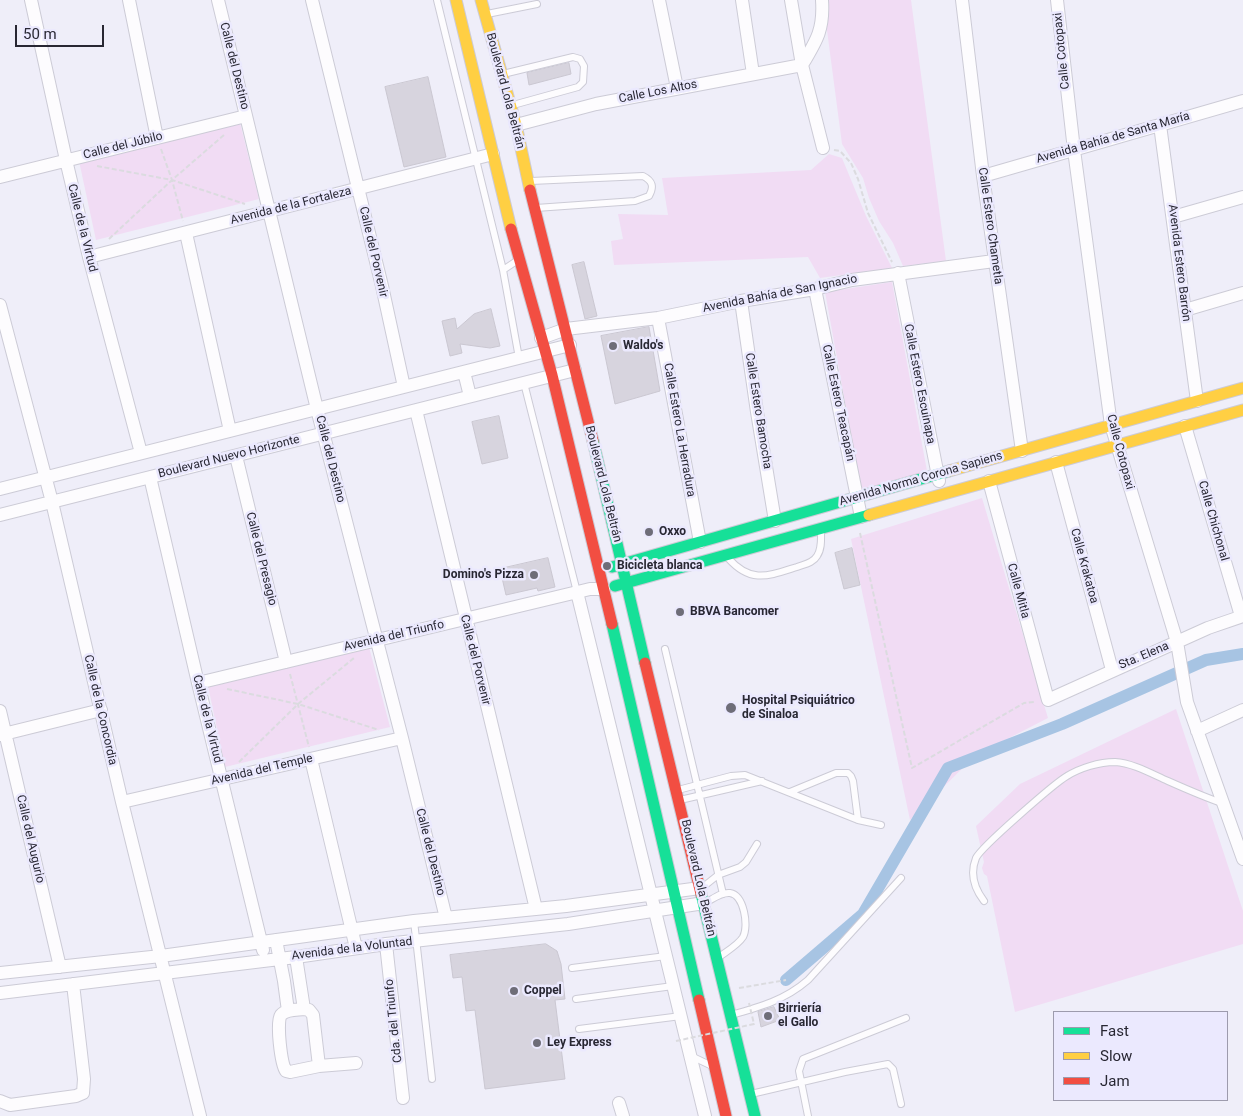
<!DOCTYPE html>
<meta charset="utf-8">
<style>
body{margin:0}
#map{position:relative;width:1243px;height:1116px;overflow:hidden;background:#efeef9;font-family:Roboto,sans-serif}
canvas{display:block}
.legend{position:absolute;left:1053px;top:1011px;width:175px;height:90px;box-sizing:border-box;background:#ebe9fe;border:1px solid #9d9bad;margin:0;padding:6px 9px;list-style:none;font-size:15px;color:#282733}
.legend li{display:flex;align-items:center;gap:10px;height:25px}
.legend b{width:25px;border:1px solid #9d9bad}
.scale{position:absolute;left:15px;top:25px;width:89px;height:22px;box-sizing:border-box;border:2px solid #282733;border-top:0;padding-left:6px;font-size:15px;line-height:18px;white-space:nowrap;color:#282733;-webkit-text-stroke:4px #ebe9fe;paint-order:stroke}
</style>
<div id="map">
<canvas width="1243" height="1116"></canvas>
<ul class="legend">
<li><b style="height:6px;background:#16e098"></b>Fast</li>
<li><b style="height:6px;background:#ffcf43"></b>Slow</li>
<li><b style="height:6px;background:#f24e42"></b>Jam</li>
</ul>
<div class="scale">50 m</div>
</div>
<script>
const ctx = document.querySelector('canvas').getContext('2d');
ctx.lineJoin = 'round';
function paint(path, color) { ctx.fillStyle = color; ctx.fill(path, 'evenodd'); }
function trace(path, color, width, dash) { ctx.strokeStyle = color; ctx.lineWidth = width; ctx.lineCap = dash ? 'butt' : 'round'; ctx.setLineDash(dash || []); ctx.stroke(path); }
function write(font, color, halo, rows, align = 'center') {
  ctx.font = font + ' Roboto,sans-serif'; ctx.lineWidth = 5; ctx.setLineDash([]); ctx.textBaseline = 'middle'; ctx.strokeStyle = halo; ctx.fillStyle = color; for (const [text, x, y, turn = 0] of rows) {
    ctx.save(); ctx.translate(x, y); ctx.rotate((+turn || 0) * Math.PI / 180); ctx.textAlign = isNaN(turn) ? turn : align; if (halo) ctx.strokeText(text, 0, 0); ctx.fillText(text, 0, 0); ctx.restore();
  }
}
paint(new Path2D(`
 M823,0H911L946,261L903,266L893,243L879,221L869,198L863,178L842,144Z
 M239,119L259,199L96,240L79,161Z
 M829,154L842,158L866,216L892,268L820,278L808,257L614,265L611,241L623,239L618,214L668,215L662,178L811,170Z
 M892,282L927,471L861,490L825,292Z
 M982,498L1048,718L976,755L910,820L851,539Z
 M369,647L390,727L225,767L208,686Z
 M1176,709L1243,911V944L1015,1012L987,876L984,874L982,868L984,862L976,826L1020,784Z`), '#f1dcf4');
trace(new Path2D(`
 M786,980L863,914L948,768L1062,724L1206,660L1243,654`), '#a7c4e3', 12);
const building = new Path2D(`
 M569,63L571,74L529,85L527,73Z
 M428,77L446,157L404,167L385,87Z
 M584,262L597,316L585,319L572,265Z
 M491,309L500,346L490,348L460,344L462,353L450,356L442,321L455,318L457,329L474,314Z
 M649,327L660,391L615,404L601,336Z
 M499,416L508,458L482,464L472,422Z
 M852,548L860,585L844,589L835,553Z
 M548,558L555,587L538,591L537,588L506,595L500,569Z
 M546,944L557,951L561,964L565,999L555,1000L565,1079L485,1089L475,1010L466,1011L462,977L453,978L450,955Z
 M774,1007L780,1020L761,1027L758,1012Z`);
paint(building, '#d7d4de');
trace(building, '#cac7d1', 1);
const lane = new Path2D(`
 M437,0L503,270
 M487,14L537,4
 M503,74L573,57L580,59L584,66L583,82L578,87L513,105
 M531,181L643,176C653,181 654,187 649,196L635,201L536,208
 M518,260L503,270L519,358
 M524,383L577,592
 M728,558C751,584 768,576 797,567C805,564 813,563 817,556C822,549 821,539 821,530
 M665,649L723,894
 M678,790L731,776L745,775L858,820L881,825
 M790,792L836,773H848L851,776L853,781L858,820
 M680,800L762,781
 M703,887L718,875L740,867L746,862L757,844
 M984,901C974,888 970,873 976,858C981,847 1055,783 1067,776C1080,768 1099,762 1115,762C1133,763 1152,774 1168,781C1186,789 1204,797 1222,803
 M705,903C713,899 721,892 730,893C744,895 749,926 743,937C738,945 727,951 719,957
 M414,921L432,1079
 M572,968L666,956
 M576,999L673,986
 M731,1015C760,1007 785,1000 808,980L901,878
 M579,1029L681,1016
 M691,1056L712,1066
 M751,1094L845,1072L888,1064L893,1069L901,1104
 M808,1116L799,1071L803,1059L906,1018`);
const street = new Path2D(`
 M31,0L66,160L89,257L141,453
 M129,0L157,138
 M218,0L317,409L402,738L446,918
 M312,0L382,286L404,387
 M659,0L677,88
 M742,0L753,74
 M791,0L802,65L823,148
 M962,0L983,176L1022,451
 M1057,0L1074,150L1111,425L1177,642L1187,702L1243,859
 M802,65C817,40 824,29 822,0
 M516,125L596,104L802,65
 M1160,125L1197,401
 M983,176L1243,101
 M0,177L246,116
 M1173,217L1243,197
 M186,233L230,431
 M89,257L493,154
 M898,273L939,481
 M815,289L861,517
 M741,301L757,412L775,521
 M0,305L52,502L122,802L200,1116
 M1185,310L1243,293
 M658,318L700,542
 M541,338L566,329L658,318L741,301L815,289L852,280L994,261
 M464,372L470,396
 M416,410L536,909
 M1185,426L1241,616
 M236,456L286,662
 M1056,462L1112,670
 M150,477L198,683L263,950
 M989,481L1048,700L1208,628L1243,616
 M0,489L570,345
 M0,515L575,370
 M577,592L705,1116
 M198,683L590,589H604
 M0,711L60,967
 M1197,731L1243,710
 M0,735L101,710
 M311,759L356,948
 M122,802L402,738
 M276,940L284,981L288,1011
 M386,944L403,1098
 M296,957L304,1009
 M0,973L161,956L414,921L566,906L700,888
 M0,993L296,957L386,944L568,924L704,903
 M304,1009L309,1010L313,1015L319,1066L290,1072L286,1071C281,1064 276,1022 281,1015C286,1009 297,1010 304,1009Z
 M319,1066L356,1063
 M0,1101L10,1105L76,1096L83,1093L84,1079L73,984
 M619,1103L623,1116`);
const fast = new Path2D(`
 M593,441L645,663
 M612,567L949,471
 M615,586L869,515
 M612,624L699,1000
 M701,894L755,1116`);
const slow = new Path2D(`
 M456,0L511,229
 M481,0L516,125L530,190
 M949,471L1243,388
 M869,515L1243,410`);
const jam = new Path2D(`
 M530,190L593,441
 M511,229L552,375L612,624
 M645,663L701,894
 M699,1000L726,1116`);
trace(lane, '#cccbd6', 8);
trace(street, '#cccbd6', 14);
trace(fast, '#cccbd6', 13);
trace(slow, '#cccbd6', 13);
trace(jam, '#cccbd6', 13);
trace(new Path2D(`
 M161,149L172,180L183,221
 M834,150L840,151L851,163L858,179L868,213L892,262
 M97,166L172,180L245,204
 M109,239L172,180L224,135
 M860,533L912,768L1024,703L1035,702
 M290,674L309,747
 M227,689L298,704L379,730
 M239,762L298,704L354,658
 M739,988L786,980`), '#dbdbdf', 2, [5, 2.5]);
trace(lane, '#fdfcfe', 6);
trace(street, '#fdfcfe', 12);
trace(fast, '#16e098', 11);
trace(slow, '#ffcf43', 11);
trace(jam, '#f24e42', 11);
trace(new Path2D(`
 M676,1041L754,1024L749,1003`), '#dbdbdf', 2, [5, 2.5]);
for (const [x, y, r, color] of [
 [613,346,5,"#6e6d78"],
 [649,532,5,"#6e6d78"],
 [607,566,5,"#6e6d78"],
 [534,575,5,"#6e6d78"],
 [680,612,5,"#6e6d78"],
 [731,708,6,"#6e6d78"],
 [514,991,5,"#6e6d78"],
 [768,1016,5,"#6e6d78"],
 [537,1043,5,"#6e6d78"]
]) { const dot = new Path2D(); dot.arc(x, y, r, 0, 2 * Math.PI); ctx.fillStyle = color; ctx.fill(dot); trace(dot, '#ebe9fe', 2); }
write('12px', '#282733', '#ebe9fe', [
 ["Calle Cotopaxi",1062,51,-96],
 ["Calle del Destino",234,66,76],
 ["Boulevard Lola Beltrán",505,91,75],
 ["Calle Los Altos",658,92,-11],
 ["Avenida Bahía de Santa María",1113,138,-16],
 ["Calle del Júbilo",123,146,-14],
 ["Avenida de la Fortaleza",291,206,-14],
 ["Calle Estero Chametla",990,226,82],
 ["Calle de la Virtud",82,228,76],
 ["Calle del Porvenir",373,252,77],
 ["Avenida Estero Barrón",1179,263,83],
 ["Avenida Bahía de San Ignacio",780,294,-11],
 ["Calle Estero Escuinapa",919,384,79],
 ["Calle Estero Teacapán",838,403,78],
 ["Calle Estero Bamocha",758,411,81],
 ["Calle Estero La Herradura",679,430,80],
 ["Calle Cotopaxi",1120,452,75],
 ["Boulevard Nuevo Horizonte",229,457,-14],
 ["Calle del Destino",330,459,76],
 ["Avenida Norma Corona Sapiens",921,479,-16],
 ["Boulevard Lola Beltrán",603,484,76],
 ["Calle Chichonal",1213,521,74],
 ["Calle del Presagio",261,559,76],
 ["Calle Krakatoa",1084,566,75],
 ["Calle Mitla",1018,591,75],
 ["Avenida del Triunfo",394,636,-13],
 ["Sta. Elena",1144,656,-23],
 ["Calle del Porvenir",475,660,76],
 ["Calle de la Concordia",100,710,77],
 ["Calle de la Virtud",207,719,76],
 ["Avenida del Temple",262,770,-13],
 ["Calle del Augurio",30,839,77],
 ["Calle del Destino",430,852,76],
 ["Boulevard Lola Beltrán",698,878,77],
 ["Avenida de la Voluntad",352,949,-7],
 ["Cda. del Triunfo",394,1021,-96]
]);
write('bold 12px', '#282733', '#ebe9fe', [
 ["Waldo's",623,346],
 ["Oxxo",659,532],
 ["Bicicleta blanca",617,566],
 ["Domino's Pizza",524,575,"right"],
 ["BBVA Bancomer",690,612],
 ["Hospital Psiquiátrico",742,701],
 ["de Sinaloa",742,715],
 ["Coppel",524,991],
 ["Birriería",778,1009],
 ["el Gallo",778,1023],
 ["Ley Express",547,1043]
], 'left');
</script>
